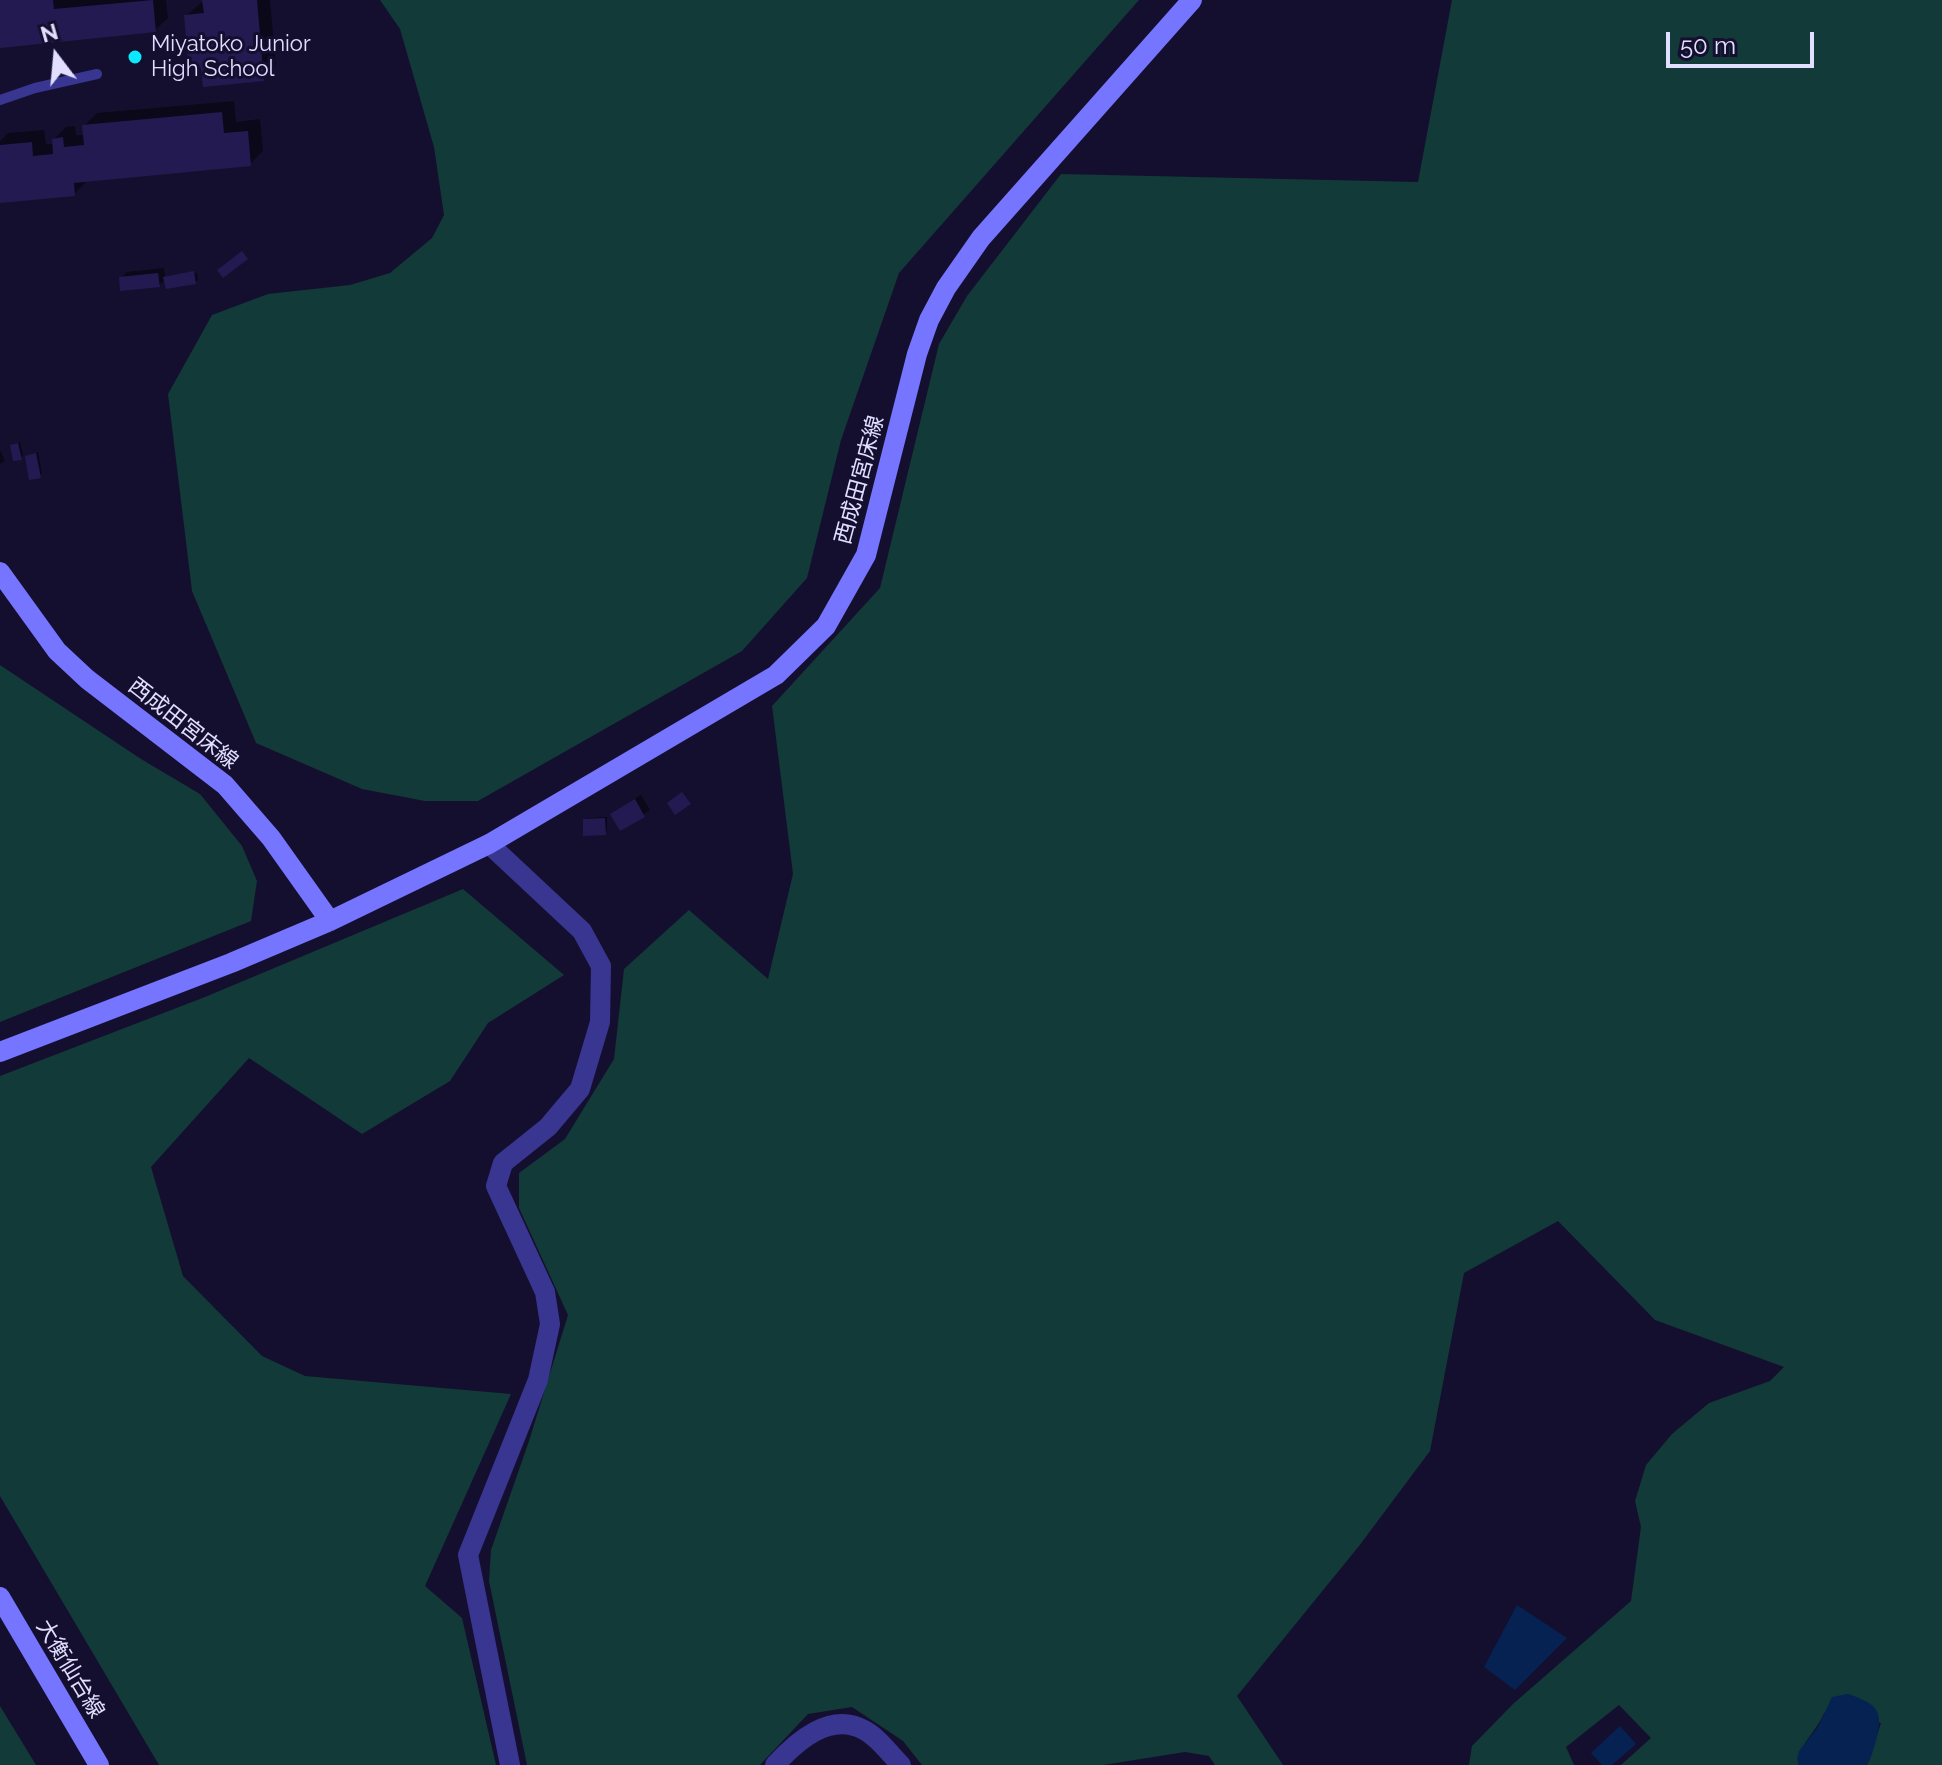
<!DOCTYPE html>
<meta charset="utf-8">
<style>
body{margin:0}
#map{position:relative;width:1942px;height:1765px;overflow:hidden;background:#150f2f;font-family:Raleway,sans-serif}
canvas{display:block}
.north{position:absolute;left:16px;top:16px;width:80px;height:80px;-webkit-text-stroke:6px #150f2f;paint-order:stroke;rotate:344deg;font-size:22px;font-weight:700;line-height:32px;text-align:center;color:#e1deff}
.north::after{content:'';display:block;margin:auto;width:28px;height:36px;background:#e1deff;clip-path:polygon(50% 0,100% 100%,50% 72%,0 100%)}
.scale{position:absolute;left:1666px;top:32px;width:148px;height:36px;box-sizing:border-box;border:4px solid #e1deff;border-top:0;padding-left:10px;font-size:24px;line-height:28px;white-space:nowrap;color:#e1deff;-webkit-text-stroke:6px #150f2f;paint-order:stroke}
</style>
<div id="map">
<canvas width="1942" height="1765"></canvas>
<div class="north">N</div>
<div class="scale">50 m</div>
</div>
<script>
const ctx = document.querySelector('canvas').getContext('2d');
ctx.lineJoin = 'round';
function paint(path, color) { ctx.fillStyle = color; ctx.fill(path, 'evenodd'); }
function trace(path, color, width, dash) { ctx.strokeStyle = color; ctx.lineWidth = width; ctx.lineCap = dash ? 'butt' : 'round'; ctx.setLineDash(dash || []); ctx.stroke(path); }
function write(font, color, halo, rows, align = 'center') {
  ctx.font = font + ' Raleway,"Noto Sans JP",sans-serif'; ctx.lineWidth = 6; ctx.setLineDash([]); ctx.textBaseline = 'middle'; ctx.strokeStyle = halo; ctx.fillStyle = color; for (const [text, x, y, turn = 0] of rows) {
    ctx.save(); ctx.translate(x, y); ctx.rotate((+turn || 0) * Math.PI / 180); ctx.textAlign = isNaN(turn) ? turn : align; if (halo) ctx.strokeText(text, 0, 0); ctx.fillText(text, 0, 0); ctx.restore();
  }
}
paint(new Path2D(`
 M380,0H1139L899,273L841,440L807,578L742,651L478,801H425L362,789L256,743L192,591L168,394L212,315L268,294L350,285L390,273L432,238L444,215L434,147L400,29Z
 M1452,0H1942V1765H1867L1881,1723L1824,1713C1818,1730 1794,1750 1799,1765H1621L1651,1738L1619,1705L1566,1747L1574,1765H1469L1472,1746L1513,1704L1631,1601L1641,1527L1635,1501L1646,1465L1672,1434L1709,1403L1770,1381L1784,1367L1655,1320L1558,1221L1464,1273L1430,1451L1359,1546L1237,1696L1283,1765H1215L1209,1756L1185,1752L1103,1765H922L903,1741L852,1707L808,1714L760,1765H527L489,1581L491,1550L529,1441L568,1315L519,1208V1173L565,1139L614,1059L624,969L689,910L768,979L793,874L772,706L880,588L939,344L967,296L1061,174L1418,182Z
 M0,665L141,759L200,794L242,846L257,881L251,921L0,1022Z
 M463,889L564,975L488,1023L450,1081L362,1134L249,1058L151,1167L183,1276L262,1356L305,1376L511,1394L425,1586L462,1618L496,1765H159L0,1496V1076L205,997Z
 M0,1706L36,1765H0Z`), '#123a38');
paint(new Path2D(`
 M1517,1605L1567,1638L1515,1690L1484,1667Z
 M1848,1694C1877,1704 1884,1710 1876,1741C1873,1749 1872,1757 1867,1765H1799L1797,1759L1799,1751L1818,1727L1832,1697Z
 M1620,1726L1636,1744L1612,1765H1602L1591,1753Z`), '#062252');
paint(new Path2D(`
 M0,0H166L168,18L155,30L0,46Z
 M204,0H270L276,66L263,79L203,66L186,16Z
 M234,101L236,122L260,119L263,151L250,164L87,181L74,194L0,201V141L8,133L44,130L46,144H54V139L66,127L75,126L76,135H85L84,126L97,113Z
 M164,268L165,278L197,273L198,280L195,282L166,279L159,285L121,278L127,272Z
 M20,442L23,455L21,458L12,445Z
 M0,450L5,461L0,464Z
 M38,452L42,473L40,476L27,457Z
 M641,795L650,810L621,829L612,814Z
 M607,817V831L605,833L585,820L587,818Z`), '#0007');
paint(new Path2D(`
 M0,0H53L54,9L153,0L156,32L0,48Z
 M202,0H257L264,81L203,87L201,68L189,70L184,15L204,13Z
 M222,112L224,133L248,131L251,166L74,183L75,196L0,203V145L32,142L33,156L53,154L52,139L63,137L64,147L84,145L82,125Z
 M242,251L248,259L223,278L217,270Z
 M194,271L196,284L166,289L163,277Z
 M158,273L160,287L120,291L119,277Z
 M18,443L22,460L13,461L10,445Z
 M36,453L41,478L29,480L25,456Z
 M682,792L691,804L675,815L667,803Z
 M635,799L645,817L620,831L610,814Z
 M605,818L606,835L583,836V819Z`), '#241a52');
trace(new Path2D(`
 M0,100L35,88L97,74`), '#393692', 10);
trace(new Path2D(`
 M489,844L582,931L601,966L600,1022L580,1089L548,1127L503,1163L496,1186L545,1292L550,1324L538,1380L468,1555L510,1765
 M775,1765C796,1742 830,1711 864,1730C878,1737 890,1754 901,1765`), '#393692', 20);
trace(new Path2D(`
 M0,572L57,651L87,679L225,785L271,838L330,921
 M0,1052L231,963L330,921L489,844L776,675L826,626L866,555L917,354L929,320L946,288L981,238L1192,0
 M0,1597L99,1765`), '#7675ff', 20);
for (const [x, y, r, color] of [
 [135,57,8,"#0ae9ff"]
]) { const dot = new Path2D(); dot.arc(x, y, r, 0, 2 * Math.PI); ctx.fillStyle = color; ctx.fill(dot); trace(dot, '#150f2f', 3); }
write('22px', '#e1deff', '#150f2f', [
 ["Miyatoko Junior",151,44],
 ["High School",151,69]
], 'left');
write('22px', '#e1deff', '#150f2f', [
 ["西成田宮床線",860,480,-75],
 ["西成田宮床線",183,724,38],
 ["大衡仙台線",70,1669,59]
]);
</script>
